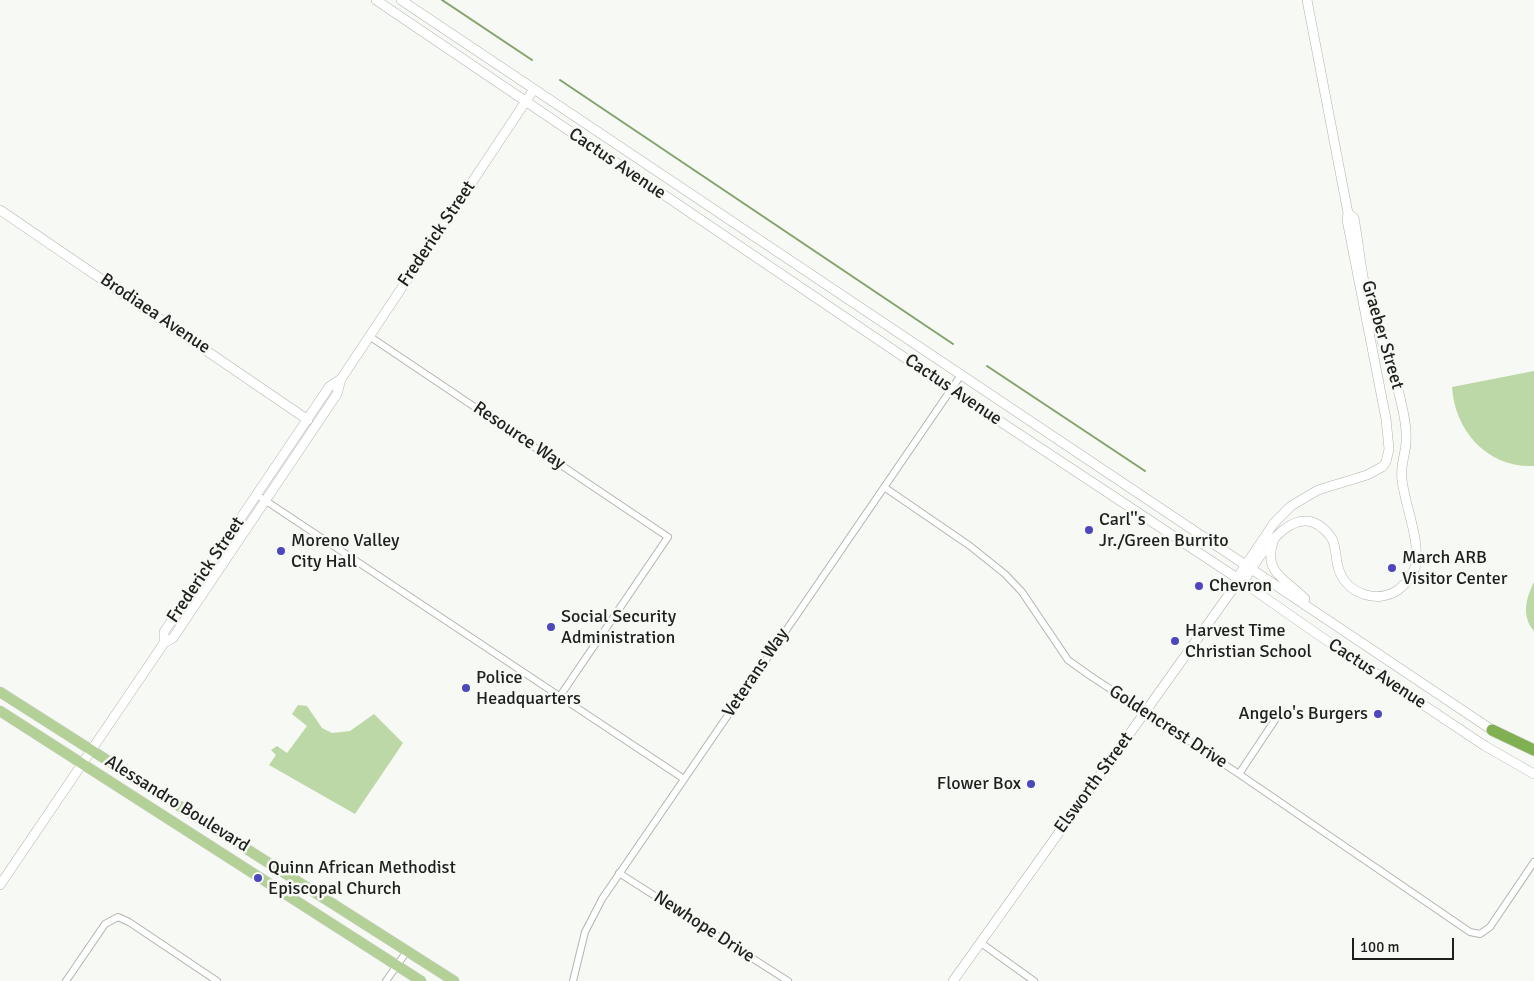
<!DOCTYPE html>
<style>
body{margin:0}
#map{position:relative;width:1534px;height:981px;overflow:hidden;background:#f6f9f4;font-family:Signika,sans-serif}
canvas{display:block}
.scale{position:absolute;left:1352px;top:938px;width:102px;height:22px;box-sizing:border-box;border:2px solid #1f201e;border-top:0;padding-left:6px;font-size:15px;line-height:18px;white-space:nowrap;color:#1f201e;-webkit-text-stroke:4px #f6f9f4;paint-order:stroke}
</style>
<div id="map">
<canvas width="1534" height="981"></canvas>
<div class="scale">100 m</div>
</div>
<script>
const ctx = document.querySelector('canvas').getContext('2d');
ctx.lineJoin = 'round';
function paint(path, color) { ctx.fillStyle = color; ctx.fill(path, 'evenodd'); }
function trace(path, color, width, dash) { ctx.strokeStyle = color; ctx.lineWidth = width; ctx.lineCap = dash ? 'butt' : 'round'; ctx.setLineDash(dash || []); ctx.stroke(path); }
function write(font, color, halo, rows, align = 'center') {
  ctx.font = font + ' Signika,sans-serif'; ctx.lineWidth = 5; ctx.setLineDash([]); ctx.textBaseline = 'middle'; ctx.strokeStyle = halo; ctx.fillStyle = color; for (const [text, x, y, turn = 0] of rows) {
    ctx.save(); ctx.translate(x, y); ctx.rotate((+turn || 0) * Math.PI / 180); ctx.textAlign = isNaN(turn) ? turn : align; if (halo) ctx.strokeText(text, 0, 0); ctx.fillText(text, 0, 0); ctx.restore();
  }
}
paint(new Path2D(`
 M1534,371V466C1488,468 1455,432 1452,387Z
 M1534,582V631C1521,616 1526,598 1534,582Z
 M298,705L307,706L322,728L332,733L350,731L374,714L403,743L355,814L269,765L276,755L271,750L277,746L287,753L307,726L292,714Z`), '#bdd8a7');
trace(new Path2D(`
 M442,0L532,60
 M560,80L953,344
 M987,366L1145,471`), '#84a26b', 2);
const street = new Path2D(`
 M369,336L668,537L560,696
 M884,487L970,546L1005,574L1022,592L1068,660L1089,675L1239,774L1470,932L1480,934L1490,927L1534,862
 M257,495L684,779
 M1239,774L1281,711
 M619,873L788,981
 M981,943L1034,981
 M66,981L105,924L118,917L129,922L217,981
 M386,981L407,951
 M573,981L585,932L602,899L961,375`);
const secondary = new Path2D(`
 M376,0L951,389L1237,578L1320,636L1485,746L1534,774
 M401,0L1498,734
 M0,210L308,420
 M1274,539C1262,573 1285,578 1305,599
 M1239,584L1243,582C1260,556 1296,491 1331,537C1337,546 1335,560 1339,570C1347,594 1377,604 1398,590C1407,583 1415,573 1416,562C1419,537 1405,505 1402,480C1400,466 1405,456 1406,443C1407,430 1404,414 1401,402C1394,367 1378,334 1368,300C1361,274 1359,245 1354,218L1348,213
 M164,643V632L329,387L341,379
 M0,885L164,643L173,638L337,394L341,379L534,89
 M953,981L1235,586L1237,578L1274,523L1291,506L1318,490L1367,475L1382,467L1386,462L1389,449L1386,419L1347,220L1348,213L1307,0`);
const primary = new Path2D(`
 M0,692L454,981
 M0,711L421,981`);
const highway = new Path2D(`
 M1492,730L1534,750`);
trace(street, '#b1b4af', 8);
trace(secondary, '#b1b4af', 10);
trace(primary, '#d2d2d2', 11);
trace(highway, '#d2d2d2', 12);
trace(street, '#fff', 6);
trace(secondary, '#fff', 9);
trace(primary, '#b3d097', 10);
trace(highway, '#80b051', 11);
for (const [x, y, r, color] of [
 [1089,530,5,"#4d46bd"],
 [281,551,5,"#4d46bd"],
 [1392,568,5,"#4d46bd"],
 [1199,586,5,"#4d46bd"],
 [551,627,5,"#4d46bd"],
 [1175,641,5,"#4d46bd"],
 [466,688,5,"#4d46bd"],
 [1378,714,5,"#4d46bd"],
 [1031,784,5,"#4d46bd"],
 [258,878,5,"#4d46bd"]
]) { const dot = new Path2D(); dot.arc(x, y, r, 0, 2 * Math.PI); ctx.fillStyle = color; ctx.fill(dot); trace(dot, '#f6f9f4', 2); }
write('18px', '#1f201e', '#f6f9f4', [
 ["Cactus Avenue",617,164,34],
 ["Frederick Street",437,234,-56],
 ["Brodiaea Avenue",155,314,34],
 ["Graeber Street",1382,335,74],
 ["Cactus Avenue",953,390,34],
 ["Resource Way",519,436,34],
 ["Frederick Street",206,570,-56],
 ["Veterans Way",756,673,-56],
 ["Cactus Avenue",1377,674,33],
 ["Goldencrest Drive",1168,727,33],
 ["Elsworth Street",1094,783,-54],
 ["Alessandro Boulevard",177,804,32],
 ["Newhope Drive",704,927,33]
]);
write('18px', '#1f201e', '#f6f9f4', [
 ["Carl''s",1099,520],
 ["Jr./Green Burrito",1099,541],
 ["Moreno Valley",291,541],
 ["City Hall",291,562],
 ["March ARB",1402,558],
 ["Visitor Center",1402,579],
 ["Chevron",1209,586],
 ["Social Security",561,617],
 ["Administration",561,638],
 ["Harvest Time",1185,631],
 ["Christian School",1185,652],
 ["Police",476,678],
 ["Headquarters",476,699],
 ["Angelo's Burgers",1368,714,"right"],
 ["Flower Box",1021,784,"right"],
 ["Quinn African Methodist",268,868],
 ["Episcopal Church",268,889]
], 'left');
</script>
